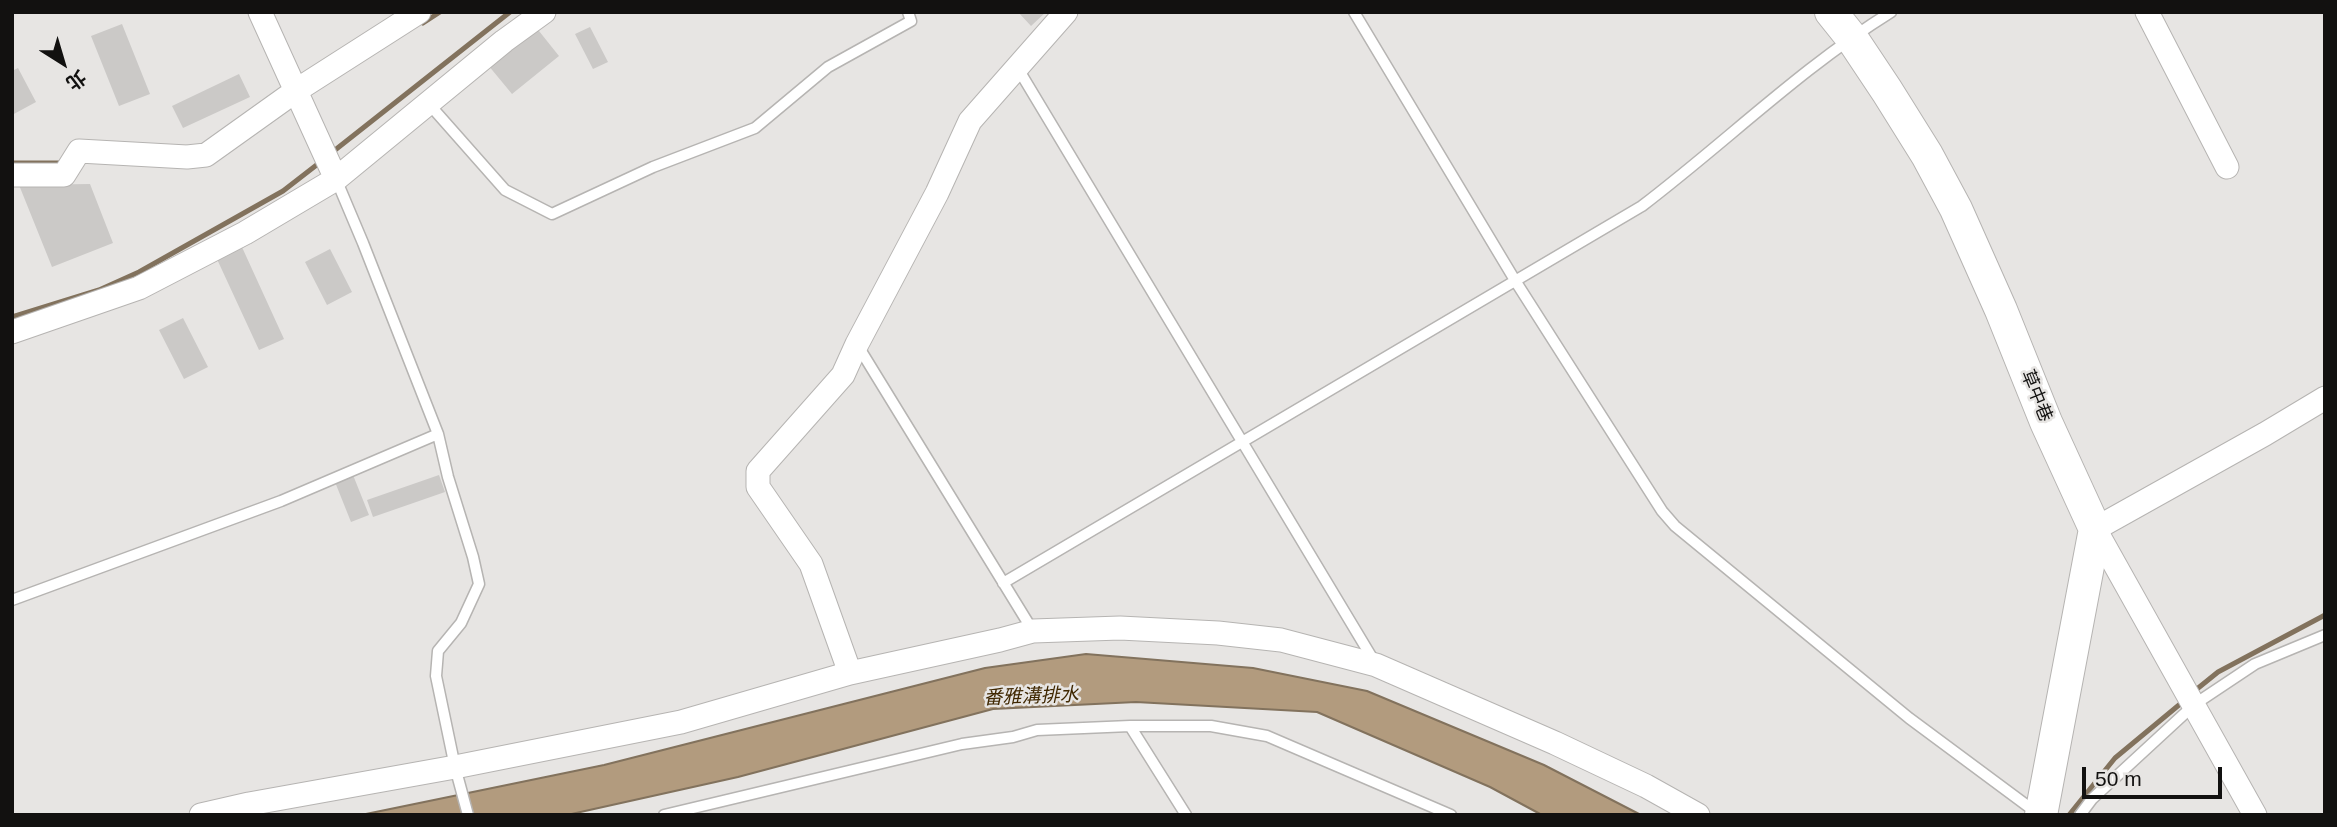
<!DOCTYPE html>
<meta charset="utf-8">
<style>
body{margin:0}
#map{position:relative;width:2337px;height:827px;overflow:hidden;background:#e7e5e3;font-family:Helvetica,"Noto Sans TC",sans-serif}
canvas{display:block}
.frame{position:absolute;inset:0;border:14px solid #121110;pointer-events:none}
.north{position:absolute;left:28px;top:28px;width:70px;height:70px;-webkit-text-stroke:5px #e7e5e3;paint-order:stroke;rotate:143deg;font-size:19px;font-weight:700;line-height:28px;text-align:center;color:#121110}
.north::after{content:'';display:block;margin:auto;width:24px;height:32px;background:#121110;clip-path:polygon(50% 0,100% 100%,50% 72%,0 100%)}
.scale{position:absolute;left:2082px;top:767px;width:140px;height:32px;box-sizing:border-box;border:4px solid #121110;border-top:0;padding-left:9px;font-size:21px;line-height:24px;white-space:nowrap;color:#121110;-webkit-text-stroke:5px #e7e5e3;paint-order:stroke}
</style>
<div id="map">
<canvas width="2337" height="827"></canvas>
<div class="frame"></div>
<div class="north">北</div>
<div class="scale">50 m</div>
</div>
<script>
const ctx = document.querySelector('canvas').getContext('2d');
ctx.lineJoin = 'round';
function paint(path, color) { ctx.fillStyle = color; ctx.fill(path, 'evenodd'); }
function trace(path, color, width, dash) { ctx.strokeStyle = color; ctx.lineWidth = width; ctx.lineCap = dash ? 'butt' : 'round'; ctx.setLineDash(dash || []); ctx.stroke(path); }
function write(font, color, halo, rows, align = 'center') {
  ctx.font = font + ' Helvetica,"Noto Sans TC",sans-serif'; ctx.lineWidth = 5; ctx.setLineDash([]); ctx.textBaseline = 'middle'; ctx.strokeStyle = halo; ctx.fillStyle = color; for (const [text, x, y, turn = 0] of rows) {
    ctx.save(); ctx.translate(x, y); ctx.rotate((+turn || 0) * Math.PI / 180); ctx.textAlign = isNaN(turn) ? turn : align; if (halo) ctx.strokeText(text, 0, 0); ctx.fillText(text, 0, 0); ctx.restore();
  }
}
const water = new Path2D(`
 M1086,654L1253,668L1367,691L1544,765L1641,815H1542L1490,787L1317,712L1136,702L993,709L738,777L567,815H361L604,765L985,668Z`);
paint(water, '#b29b7e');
trace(water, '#82725d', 2);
trace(new Path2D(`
 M423,23L440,12
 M330,154L510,12
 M12,163H65
 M12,317L99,290L139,272L283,191L323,160
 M2192,693L2218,672L2325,615
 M2069,815L2115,758L2185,700`), '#82725d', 5);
paint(new Path2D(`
 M1018,12H1046L1031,26Z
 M122,24L150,94L119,106L91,36Z
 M535,26L559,56L512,94L488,65Z
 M590,27L608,62L593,69L575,34Z
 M18,68L36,102L12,115V71Z
 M239,74L250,97L183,128L172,106Z
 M90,184L113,243L52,267L19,185Z
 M241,245L284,339L259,350L216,257Z
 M330,249L352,292L327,305L305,262Z
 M183,318L208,367L184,379L159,330Z
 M353,475L369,515L351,522L335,482Z
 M439,475L445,492L373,517L367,500Z`), '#cbc9c7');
const lane = new Path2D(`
 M1354,12L1516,282L1662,511L1675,526L1909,718L2037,813
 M1017,67L1374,661
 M429,104L505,190L552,214L653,167L755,128L828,67L911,21L908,12
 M336,179L363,243L438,434L448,477L473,557L479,584L461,623L438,651L436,676L455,767L468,815
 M858,346L1033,631
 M1003,583L1642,206C1726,142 1801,68 1891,12
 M12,600L281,501L438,434
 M1130,726L1186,815
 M664,815L962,744L1013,737L1037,730L1130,726H1211L1267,736L1451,815
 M2080,815L2092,799L2195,704L2255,664L2325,635`);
const street = new Path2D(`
 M260,12L336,179
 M2147,12L2227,167
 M12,175H64L79,151L187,157L206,155L297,90L419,12
 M12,332L139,288L245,233L336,179L504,41L544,12
 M850,673L811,564L758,487V471L843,375L857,344L937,193L970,121L1066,12
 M201,815L249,804L455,767L681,722L850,673L1000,640L1033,631L1120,628L1218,633L1281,640L1376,665L1555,743L1646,786L1698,815
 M2255,815L2095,529L2265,434L2325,398`);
const secondary = new Path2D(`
 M1831,12L1851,37L1887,91L1927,155L1956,209L2001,310L2046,422L2095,529L2041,815`);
trace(lane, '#b6b4b2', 13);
trace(street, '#b6b4b2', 25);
trace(secondary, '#b6b4b2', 34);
trace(lane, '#fff', 10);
trace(street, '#fff', 23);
trace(secondary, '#fff', 32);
write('18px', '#121110', '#e7e5e3', [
 ["草中巷",2036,396,68]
]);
write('italic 19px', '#3f2700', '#e7e5e3', [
 ["番雅溝排水",1031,697,-2]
]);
</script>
